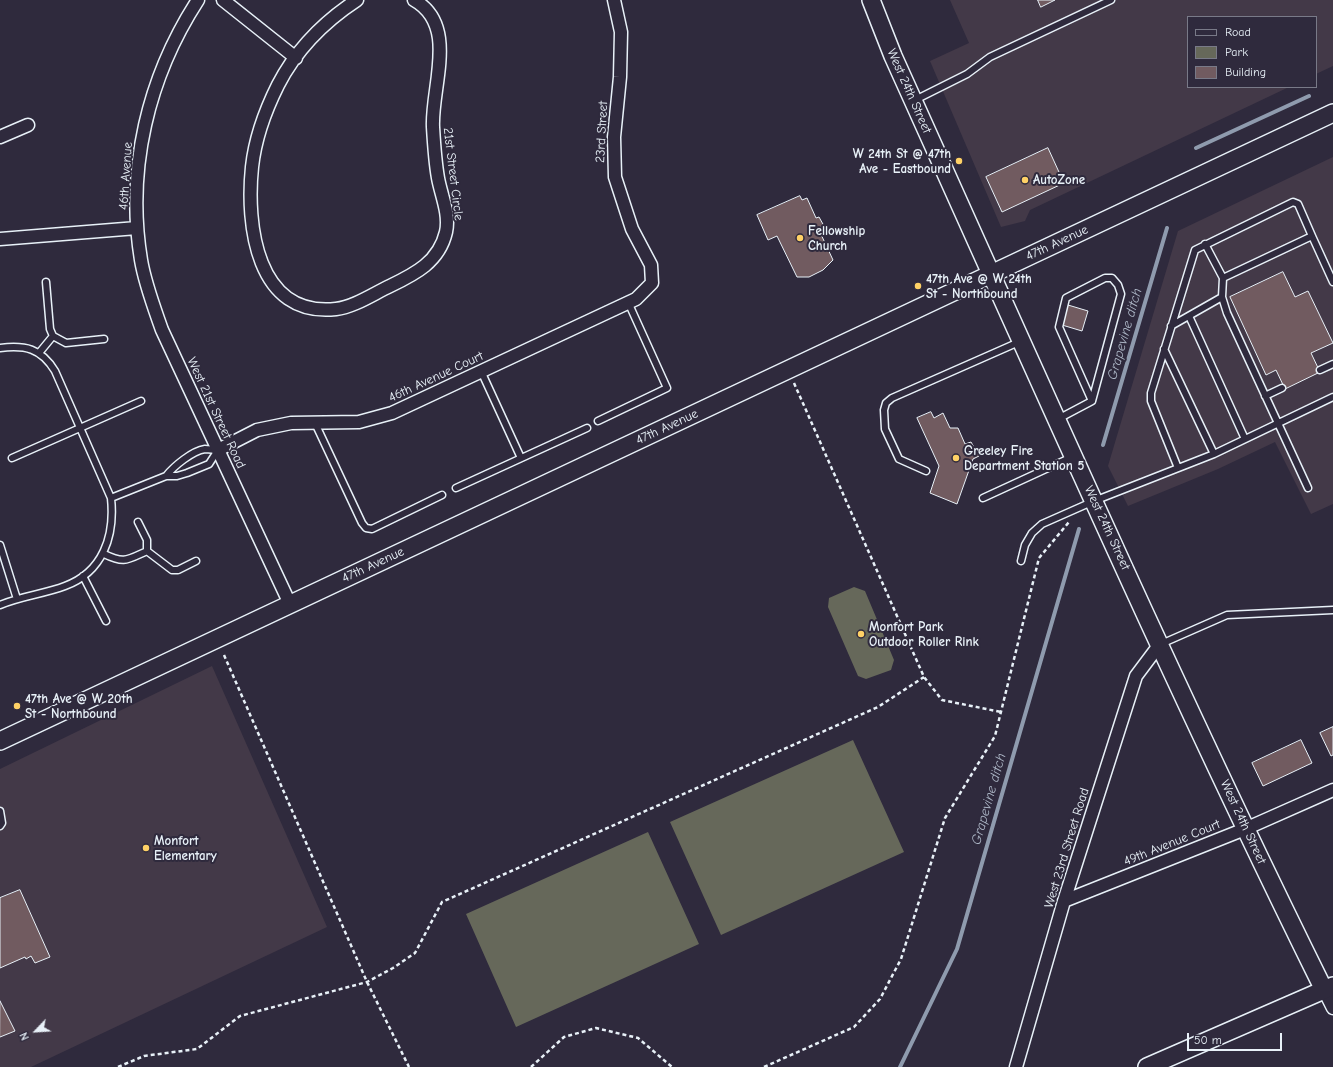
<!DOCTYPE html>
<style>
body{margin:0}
#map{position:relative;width:1333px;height:1067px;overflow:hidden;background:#2f2a3d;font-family:"Comic Neue",sans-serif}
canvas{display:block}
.legend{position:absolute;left:1187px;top:16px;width:130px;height:72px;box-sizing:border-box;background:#2f2a3d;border:1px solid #797a88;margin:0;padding:5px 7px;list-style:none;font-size:12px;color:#e8f1f8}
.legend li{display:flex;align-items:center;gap:8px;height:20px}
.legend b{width:20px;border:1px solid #797a88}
.north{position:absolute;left:16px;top:1011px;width:40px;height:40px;-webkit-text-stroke:3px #2f2a3d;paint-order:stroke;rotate:245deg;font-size:11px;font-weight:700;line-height:16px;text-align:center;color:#e8f1f8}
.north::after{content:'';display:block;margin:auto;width:14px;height:18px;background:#e8f1f8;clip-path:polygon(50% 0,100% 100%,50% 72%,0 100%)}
.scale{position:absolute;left:1187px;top:1033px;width:95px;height:18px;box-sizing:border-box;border:2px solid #e8f1f8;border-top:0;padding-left:5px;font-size:12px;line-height:14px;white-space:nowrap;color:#e8f1f8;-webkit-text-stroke:3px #2f2a3d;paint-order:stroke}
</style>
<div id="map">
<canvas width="1333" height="1067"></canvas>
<ul class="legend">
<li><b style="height:5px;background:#2f2a3d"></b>Road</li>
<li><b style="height:11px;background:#66685a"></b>Park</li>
<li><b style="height:11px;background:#715b60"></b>Building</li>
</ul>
<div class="north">N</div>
<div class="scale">50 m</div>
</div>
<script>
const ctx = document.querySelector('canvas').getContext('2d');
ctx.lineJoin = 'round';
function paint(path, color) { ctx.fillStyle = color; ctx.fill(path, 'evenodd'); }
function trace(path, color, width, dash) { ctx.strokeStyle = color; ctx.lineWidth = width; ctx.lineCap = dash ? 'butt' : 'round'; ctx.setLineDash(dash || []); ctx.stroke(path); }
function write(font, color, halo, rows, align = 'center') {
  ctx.font = font + ' "Comic Neue",sans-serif'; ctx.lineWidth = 4; ctx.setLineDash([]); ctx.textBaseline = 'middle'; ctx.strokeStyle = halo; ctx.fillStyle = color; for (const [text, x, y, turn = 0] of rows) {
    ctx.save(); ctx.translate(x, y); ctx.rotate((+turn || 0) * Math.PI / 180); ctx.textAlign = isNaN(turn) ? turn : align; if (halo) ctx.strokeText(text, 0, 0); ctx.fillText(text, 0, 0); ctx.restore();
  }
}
paint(new Path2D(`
 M950,0H1333V66L1316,74V17H1188V87H1289L1030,210L1025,221L1001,227L930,61L969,43Z
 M1333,157V504L1311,514L1275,442L1218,469L1128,506L1108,466L1178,231Z
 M212,666L327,927L31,1067H0V769Z`), '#433948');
paint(new Path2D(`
 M854,587L865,591L894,660L891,670L866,679L858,676L828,607L829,598Z
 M853,740L904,852L721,935L670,822Z
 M648,832L699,944L516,1027L466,914Z`), '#66685a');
trace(new Path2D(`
 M1196,148L1309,96
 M1103,445L1167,228
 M900,1067L957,949L1079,529`), '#8f9bae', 4);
const building = new Path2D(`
 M1038,0H1055L1041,7Z
 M1048,148L1064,183L1002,212L986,177Z
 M800,196L802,200L807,198L816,218L819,217L824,226L818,228L833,260L823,270L809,277H797L777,236L768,240L757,215Z
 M1283,272L1295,297L1308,291L1333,343L1311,353L1320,372L1285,389L1276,370L1266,375L1230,297Z
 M1068,305L1088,311L1082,331L1062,325Z
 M931,412L934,418L943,413L950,428H958L965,444L971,442L979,456L973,459L957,504L930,493L939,466L917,418Z
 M1333,727V755L1331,756L1320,733Z
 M1301,740L1312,763L1263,786L1252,763Z
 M20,890L50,957L35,963L31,956L26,959L25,957L0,968V898Z
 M0,1001L15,1031L0,1037Z`);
paint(building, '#715b60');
trace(building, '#e8f1f8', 1);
const lane = new Path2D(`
 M915,100L967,74L990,57L1111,0
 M1205,244L1223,278
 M46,282L50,329L53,336L66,343L104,339
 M1189,316L1245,439
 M1171,326L1222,297
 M0,348C25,345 41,348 55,371L111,498C115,536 103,572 65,586C44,594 21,596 0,605
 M1164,349L1214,454
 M39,353L53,336
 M1320,370L1333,364
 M481,371L521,458
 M1265,396L1282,388
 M1058,419L1092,401L1121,294L1118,285L1112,278H1105L1066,298L1059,327L1092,401
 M598,421L667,388L628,302
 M315,423L362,523L366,528L372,529L442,495
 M12,458L141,401
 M1178,468L1151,401V393L1195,250L1293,202L1298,204L1312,236
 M926,471L899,459L885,429L884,410L886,403L892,398L1019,342
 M456,488L587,428
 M1308,488L1227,313L1222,297L1223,278L1312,236L1333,282
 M111,498L166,476H177L187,473L209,464L218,450C214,450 209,449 205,449C192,451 174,466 166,476
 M983,498L1072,457
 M0,545L17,599
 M147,551L172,570H178L196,561
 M104,554C125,564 127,560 147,551V540L138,522
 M1021,561L1025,545L1032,533L1042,524L1094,501L1214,454L1333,397
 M83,576L106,621
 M1161,644L1227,615L1333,610
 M0,811L2,823L0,826`);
const street = new Path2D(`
 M198,0C148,77 126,169 141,260C145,284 154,307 162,330L290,604
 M223,0L296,58
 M357,0C325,21 296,50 278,85C265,111 255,139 252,167C246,224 256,318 336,309C354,307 373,294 390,286C415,274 439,262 446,232C450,214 441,195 438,178C435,161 434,144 433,127C431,87 459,25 414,0
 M0,137L28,125
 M0,239L137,228
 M218,450L257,430L291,423L359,422L392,413L636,299L652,283L651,265L632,229L615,177L614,137L620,77L621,32L614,0
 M1064,901L1245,829L1333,790
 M1324,990L1333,1008
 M1016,1067L1064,901L1136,676L1160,644`);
const secondary = new Path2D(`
 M871,0L893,56C1034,368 1172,683 1324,990
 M0,741L1333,113
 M1147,1067L1333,986`);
trace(lane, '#e8f1f8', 9);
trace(street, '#e8f1f8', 15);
trace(secondary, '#e8f1f8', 20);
trace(new Path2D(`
 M794,383L924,677L942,700L1001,712
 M224,655L367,982L409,1067
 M118,1067L144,1056L197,1049L240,1016L367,982L393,968L415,953L442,902L878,707L924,677
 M531,1067L564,1037L596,1028L638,1038L672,1067
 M764,1067L854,1027L880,999L901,959L945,818L995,736L1039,558L1069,522`), '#e8f1f8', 2.5, [4, 3]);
trace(lane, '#2f2a3d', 6);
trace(street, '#2f2a3d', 12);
trace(secondary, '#2f2a3d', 17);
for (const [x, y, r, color] of [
 [959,161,4,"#ffd166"],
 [1025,180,4,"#ffd166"],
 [800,238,4,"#ffd166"],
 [918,286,4,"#ffd166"],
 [956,458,4,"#ffd166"],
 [861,634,4,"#ffd166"],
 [17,706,4,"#ffd166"],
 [146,848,4,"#ffd166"]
]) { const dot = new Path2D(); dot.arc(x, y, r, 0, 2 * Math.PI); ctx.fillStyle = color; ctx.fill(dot); trace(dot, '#2f2a3d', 1.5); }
write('13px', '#e8f1f8', '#2f2a3d', [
 ["West 24th Street",909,91,66],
 ["23rd Street",602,132,-87],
 ["21st Street Circle",453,174,83],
 ["46th Avenue",126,176,-86],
 ["47th Avenue",1057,243,-25],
 ["46th Avenue Court",436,377,-25],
 ["West 21st Street Road",216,413,65],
 ["47th Avenue",667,427,-25],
 ["West 24th Street",1107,528,65],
 ["47th Avenue",373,565,-25],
 ["West 24th Street",1243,822,65],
 ["49th Avenue Court",1172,843,-22],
 ["West 23rd Street Road",1067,848,-73]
]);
write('bold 13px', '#e8f1f8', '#2f2a3d', [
 ["W 24th St @ 47th",951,154,"right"],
 ["Ave - Eastbound",951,169,"right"],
 ["AutoZone",1033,180],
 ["Fellowship",808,231],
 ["Church",808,246],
 ["47th Ave @ W 24th",926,279],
 ["St - Northbound",926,294],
 ["Greeley Fire",964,451],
 ["Department Station 5",964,466],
 ["Monfort Park",869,627],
 ["Outdoor Roller Rink",869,642],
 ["47th Ave @ W 20th",25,699],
 ["St - Northbound",25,714],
 ["Monfort",154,841],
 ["Elementary",154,856]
], 'left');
write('italic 14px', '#adb7c7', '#2f2a3d', [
 ["Grapevine ditch",1125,334,-74],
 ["Grapevine ditch",989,799,-74]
]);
</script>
